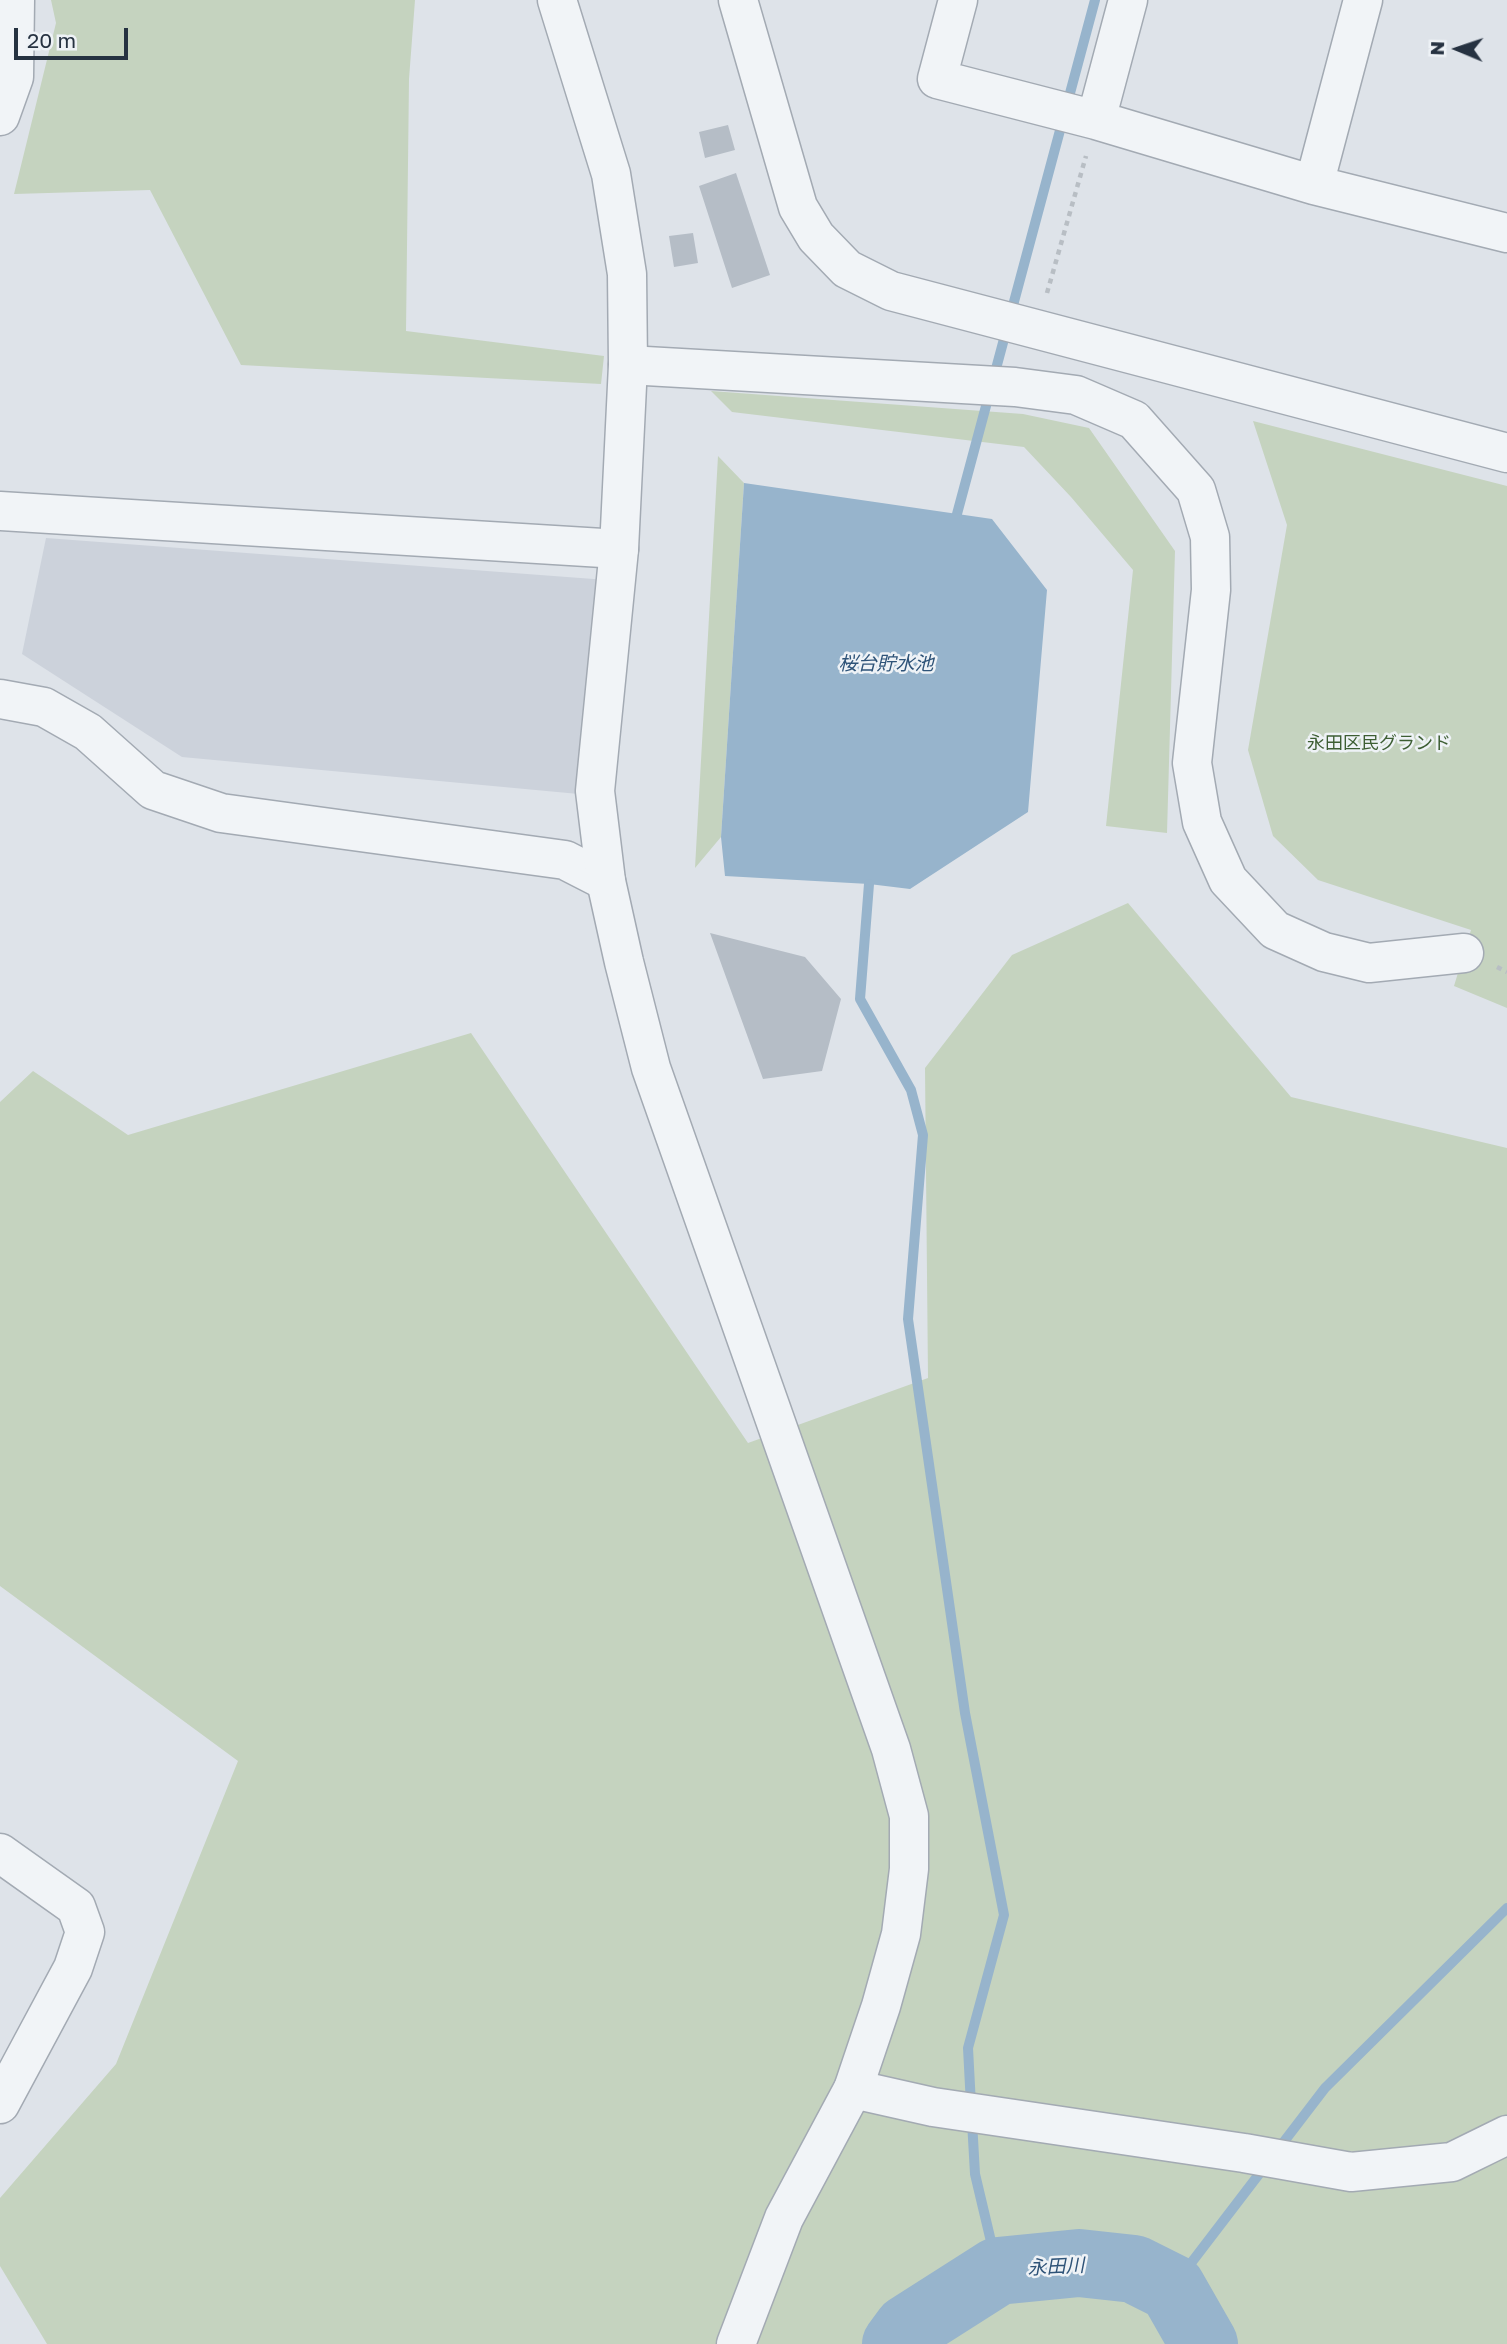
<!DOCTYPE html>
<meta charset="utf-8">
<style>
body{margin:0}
#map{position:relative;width:1507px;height:2344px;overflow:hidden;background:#dee3e9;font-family:"Golos Text",sans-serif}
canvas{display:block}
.north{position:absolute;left:1423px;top:14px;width:70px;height:70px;-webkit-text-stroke:5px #eef2f6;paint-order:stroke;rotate:272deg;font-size:19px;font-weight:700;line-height:28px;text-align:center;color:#263241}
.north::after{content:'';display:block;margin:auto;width:24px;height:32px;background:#263241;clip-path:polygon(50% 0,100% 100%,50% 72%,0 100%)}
.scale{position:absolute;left:14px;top:28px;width:114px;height:32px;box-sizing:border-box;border:4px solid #263241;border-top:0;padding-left:9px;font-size:21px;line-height:24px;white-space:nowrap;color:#263241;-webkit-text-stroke:5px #eef2f6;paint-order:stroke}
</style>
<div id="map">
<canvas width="1507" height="2344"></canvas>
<div class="north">N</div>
<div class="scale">20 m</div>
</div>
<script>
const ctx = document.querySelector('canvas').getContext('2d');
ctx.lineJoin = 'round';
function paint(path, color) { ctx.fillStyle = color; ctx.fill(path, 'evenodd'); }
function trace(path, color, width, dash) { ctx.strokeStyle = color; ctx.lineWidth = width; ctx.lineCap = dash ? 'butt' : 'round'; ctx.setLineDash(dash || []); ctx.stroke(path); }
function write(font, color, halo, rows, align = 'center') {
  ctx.font = font + ' "Golos Text","Noto Sans JP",sans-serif'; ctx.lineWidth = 5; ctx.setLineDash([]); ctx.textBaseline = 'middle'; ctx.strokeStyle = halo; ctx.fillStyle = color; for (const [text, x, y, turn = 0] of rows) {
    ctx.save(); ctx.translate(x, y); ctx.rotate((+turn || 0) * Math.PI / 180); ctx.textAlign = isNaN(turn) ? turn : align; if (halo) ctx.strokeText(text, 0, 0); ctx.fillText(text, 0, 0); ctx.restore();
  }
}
paint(new Path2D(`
 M46,538L607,580L600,796L182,757L22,654Z`), '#ccd2db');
paint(new Path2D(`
 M51,0H415L409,79L406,331L604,356L601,384L241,365L150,190L14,194L56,23Z
 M711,391L1023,414L1089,428L1175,551L1167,833L1106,826L1133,570L1071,497L1024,447L732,412Z
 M1253,421L1507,486V1008L1454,986L1471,930L1318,880L1273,836L1248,750L1287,525Z
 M718,456L744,483L721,837L695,868Z
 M1128,903L1291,1097L1507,1148V2344H47L0,2266V2198L116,2064L238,1761L0,1586V1102L33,1071L128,1135L471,1033L748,1443L928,1378L925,1068L1012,955Z`), '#c5d3bf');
paint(new Path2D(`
 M744,483L992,519L1047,590L1028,812L910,889L869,884L725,876L721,837Z`), '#97b4cc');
trace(new Path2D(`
 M957,514L1095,0
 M869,884L860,999L911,1090L923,1135L908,1319L965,1713L1004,1915L968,2048L971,2105
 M972,2121L975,2174L998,2271
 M1276,2152L1325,2088L1507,1908
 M1172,2288L1266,2165`), '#97b4cc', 10);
trace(new Path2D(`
 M896,2344L907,2329L998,2271L1079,2263L1134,2269L1172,2288L1204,2344`), '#97b4cc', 68);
paint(new Path2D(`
 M728,125L735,150L705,158L699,132Z
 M736,173L770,275L732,288L699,186Z
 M693,233L698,263L674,267L669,236Z
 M710,933L805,957L841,999L822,1071L763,1079Z`), '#b5bdc6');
const minor = new Path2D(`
 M958,0L937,79L1096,120L1314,185L1507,233
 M0,116L14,77L15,0
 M1096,120L1128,0
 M1314,185L1363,0
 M628,365L1015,387L1076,395L1134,420L1196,490L1210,537L1211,590L1192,763L1202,822L1228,880L1275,930L1324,952L1369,963L1464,953
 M0,511L619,549
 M0,699L44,707L88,732L153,790L221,813L565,860L606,881
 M0,1853L76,1907L85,1932L73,1968L0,2104
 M853,2089L933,2107L1244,2153L1351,2172L1452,2162L1507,2135`);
const tertiary = new Path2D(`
 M557,0L611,174L627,274L628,365L619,549L595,791L606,881L624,962L651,1068L891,1749L909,1816V1869L901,1934L881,2006L853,2089L784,2218L736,2344
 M738,0L798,207L816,237L847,269L891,291L1507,453`);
trace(minor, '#a3aab3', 41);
trace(tertiary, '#a3aab3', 41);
trace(new Path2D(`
 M1047,293L1086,156
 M1497,967L1507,972`), '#b8bec4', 4.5, [5, 5]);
trace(minor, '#f1f4f7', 38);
trace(tertiary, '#f1f4f7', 38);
write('18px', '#3d5e33', '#eef2f6', [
 ["永田区民グランド",1379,743]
]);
write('italic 19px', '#2e5378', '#eef2f6', [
 ["桜台貯水池",886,664],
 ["永田川",1056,2267,-3]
]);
</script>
